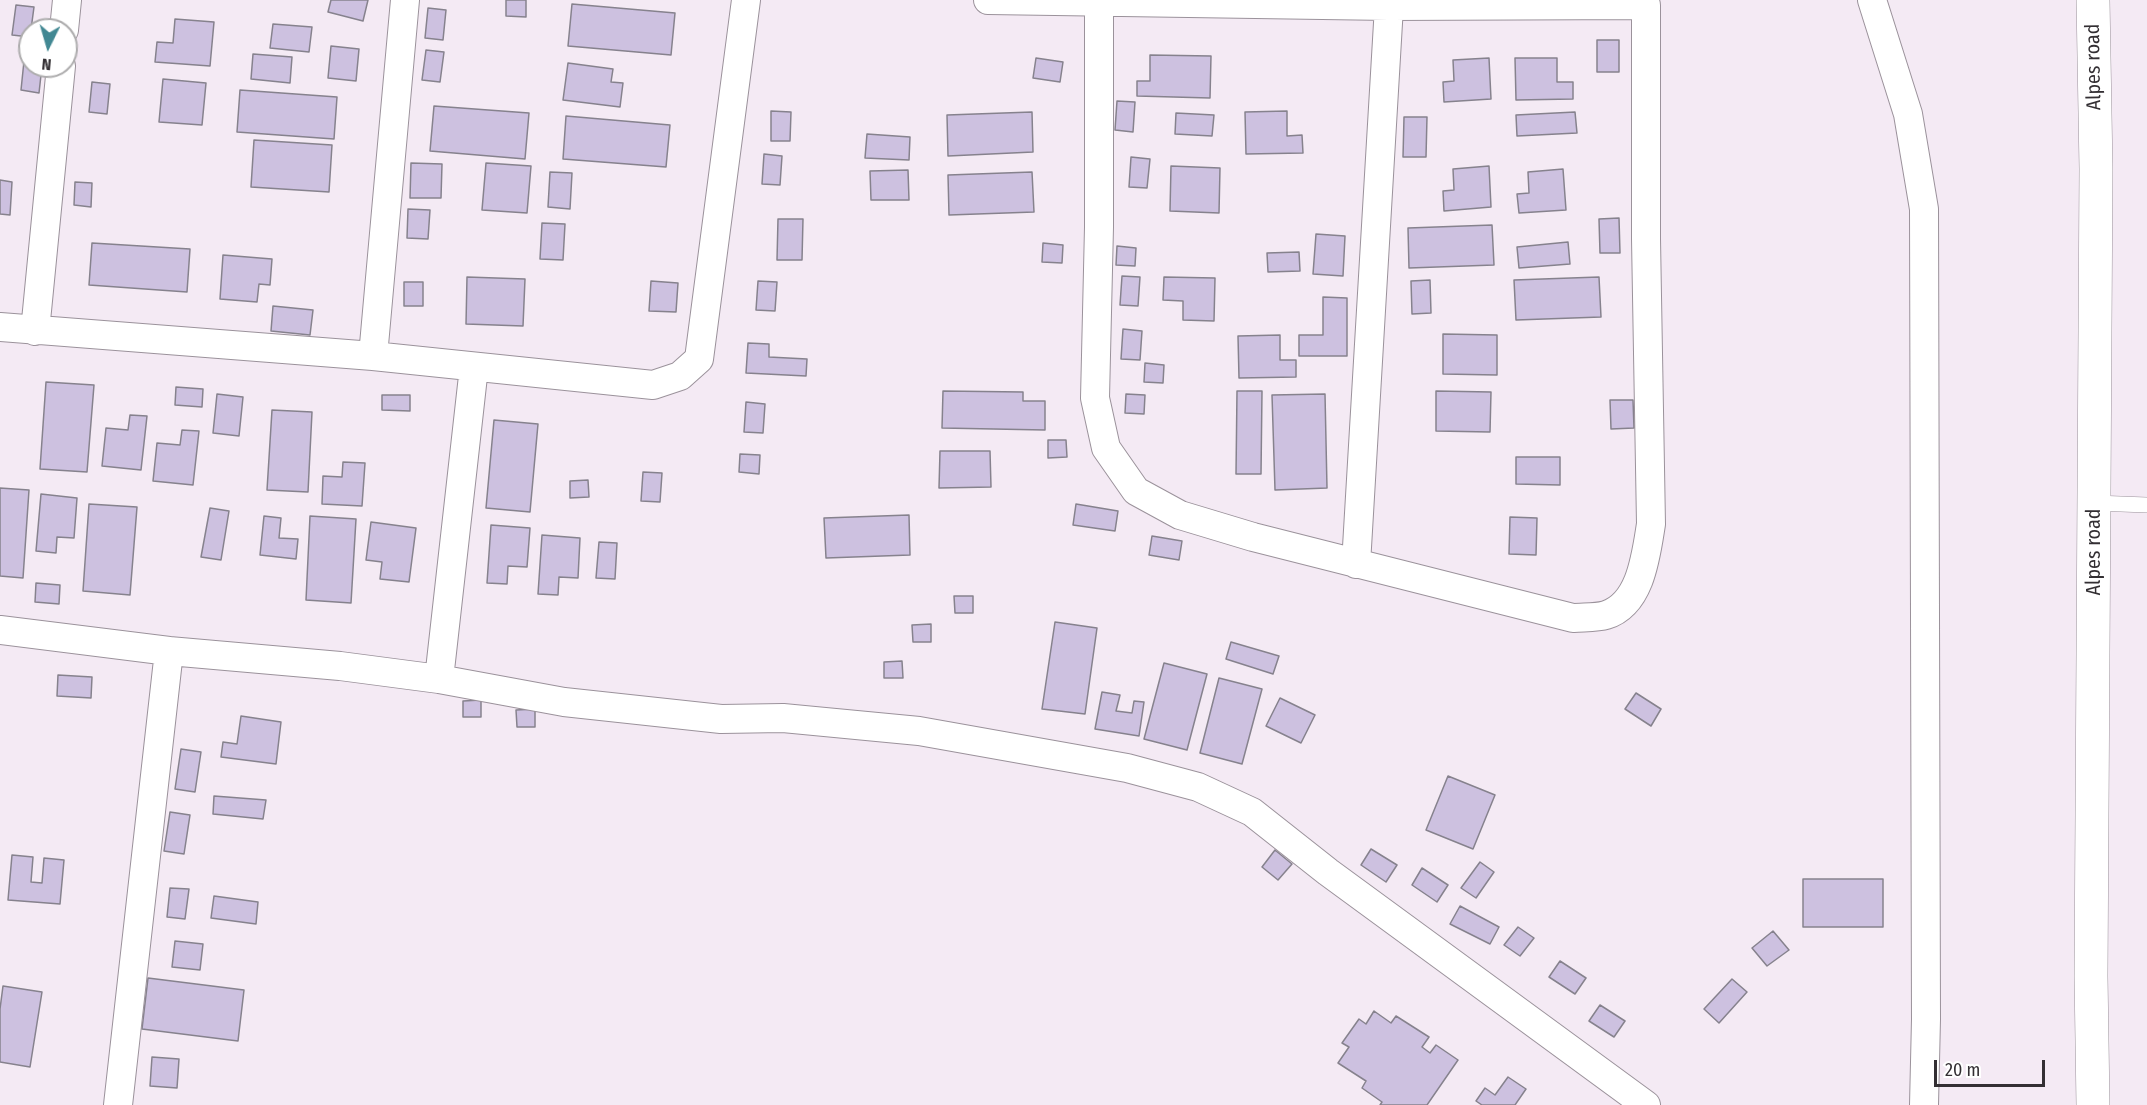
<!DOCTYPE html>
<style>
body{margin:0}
#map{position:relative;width:2147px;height:1105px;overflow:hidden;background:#f4eaf4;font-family:"Fira Sans Condensed",sans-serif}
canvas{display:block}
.north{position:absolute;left:18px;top:18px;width:60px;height:60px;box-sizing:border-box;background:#fff;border:2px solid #adacad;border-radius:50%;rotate:185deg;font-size:16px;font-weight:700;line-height:24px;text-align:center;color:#332f33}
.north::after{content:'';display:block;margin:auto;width:21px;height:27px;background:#428893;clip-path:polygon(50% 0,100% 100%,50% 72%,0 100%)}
.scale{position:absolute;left:1934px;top:1060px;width:111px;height:27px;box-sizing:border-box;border:3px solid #332f33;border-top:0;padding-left:8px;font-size:18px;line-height:21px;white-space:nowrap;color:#332f33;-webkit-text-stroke:4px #fff;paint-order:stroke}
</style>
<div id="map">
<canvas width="2147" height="1105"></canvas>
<div class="north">N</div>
<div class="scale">20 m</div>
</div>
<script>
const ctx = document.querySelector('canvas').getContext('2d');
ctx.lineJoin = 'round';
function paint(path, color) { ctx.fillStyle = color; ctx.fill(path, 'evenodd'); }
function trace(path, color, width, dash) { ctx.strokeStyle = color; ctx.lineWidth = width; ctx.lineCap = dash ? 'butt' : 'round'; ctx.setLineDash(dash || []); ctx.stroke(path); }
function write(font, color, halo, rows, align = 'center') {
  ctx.font = font + ' "Fira Sans Condensed",sans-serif'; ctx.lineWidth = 5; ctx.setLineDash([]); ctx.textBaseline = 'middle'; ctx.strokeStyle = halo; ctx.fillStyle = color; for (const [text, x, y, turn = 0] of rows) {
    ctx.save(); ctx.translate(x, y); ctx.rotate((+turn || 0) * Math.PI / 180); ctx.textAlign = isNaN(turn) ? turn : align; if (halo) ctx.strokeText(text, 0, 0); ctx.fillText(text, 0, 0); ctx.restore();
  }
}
const building = new Path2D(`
 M331,0H368L363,21L328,12Z
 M506,0H526V17L506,16Z
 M572,4L675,13L671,55L568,46Z
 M16,5L34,7L30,37L12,35Z
 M428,8L446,10L443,40L425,38Z
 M175,19L214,22L210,66L155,62L157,42L173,43Z
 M273,24L312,27L309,52L270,48Z
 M1597,40H1619V72H1597Z
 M331,46L359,49L356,81L328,78Z
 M426,50L444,52L440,82L422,80Z
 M253,54L292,57L290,83L251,79Z
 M1150,55L1211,56L1210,98L1137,96V81H1150Z
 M1036,58L1063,62L1060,82L1033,78Z
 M1489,58L1491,99L1444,102L1443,82L1454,81L1453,60Z
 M1515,58H1557V82H1573V99L1516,100Z
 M24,61H30V66H42L39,93L21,90Z
 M568,63L613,69L611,82L623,83L620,107L563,100Z
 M163,79L206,83L202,125L159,122Z
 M92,82L110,84L107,114L89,112Z
 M240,90L337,97L334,139L237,132Z
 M1117,101L1135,102L1133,132L1115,130Z
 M434,106L529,113L525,159L430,151Z
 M771,111L791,112L790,141H771Z
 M1287,111V136L1302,135L1303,153L1246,154L1245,112Z
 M1032,112L1033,152L948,156L947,115Z
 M1575,112L1577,133L1517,136L1516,115Z
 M1176,113L1214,115L1212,136L1175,134Z
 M566,116L670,125L666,167L563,159Z
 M1404,117H1427L1426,157H1403Z
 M867,134L910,137L909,160L865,158Z
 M254,140L332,145L329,192L251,187Z
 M764,154L782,156L780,185L762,184Z
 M1131,157L1150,159L1147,188L1129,187Z
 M411,163L442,164L441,198H410Z
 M486,163L531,166L527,213L482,210Z
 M1171,166L1220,168L1219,213L1170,211Z
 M1489,166L1491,207L1444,211L1443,191L1454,190L1453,169Z
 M1563,169L1566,210L1519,213L1517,194L1529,193L1528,172Z
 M908,170L909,200H871L870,171Z
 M550,172L572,173L570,209L548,207Z
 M1032,172L1034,212L949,215L948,175Z
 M0,180L12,182L10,215L0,214Z
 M75,182L92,183L91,207L74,205Z
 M408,209L430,210L428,239L407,238Z
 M1619,218L1620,253H1600L1599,219Z
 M778,219H803L802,260H777Z
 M542,223L565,224L563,260L540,259Z
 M1492,225L1494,265L1409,268L1408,228Z
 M1316,234L1345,236L1343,276L1313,274Z
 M1568,242L1570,264L1519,268L1517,247Z
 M92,243L190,249L187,292L89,285Z
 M1043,243L1063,245L1062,263L1042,262Z
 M1117,246L1136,248L1135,266L1116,265Z
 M1299,252L1300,271L1268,272L1267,253Z
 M223,255L272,259L270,285L259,284L257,302L220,299Z
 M1122,276L1140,277L1138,306L1120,305Z
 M467,277L525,279L523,326L466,324Z
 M1164,277L1215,278L1214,321L1183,320V301L1163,300Z
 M1599,277L1601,317L1516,320L1514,280Z
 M1430,280L1431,313L1412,314L1411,281Z
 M651,281L678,283L676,312L649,311Z
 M758,281L777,282L775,311L756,310Z
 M404,282H423V306H404Z
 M1323,297L1347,298V356H1299V335H1323Z
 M273,306L313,310L310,335L271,331Z
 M1123,329L1142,331L1140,360L1121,359Z
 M1443,334L1497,335V375L1443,374Z
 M1280,335V360H1296V377L1239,378L1238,336Z
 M748,343L769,344V357L807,359L806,376L746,373Z
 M1145,363L1164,365L1163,383L1144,382Z
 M46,382L94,385L87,472L40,469Z
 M176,387L203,389L202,407L175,405Z
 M943,391L1023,392V401H1045V430L942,428Z
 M1237,391H1262L1261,474H1236Z
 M1436,391L1491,392L1490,432L1436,431Z
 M217,394L243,397L239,436L213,433Z
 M1126,394L1145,395L1144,414L1125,413Z
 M1325,394L1327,488L1275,490L1272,395Z
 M382,395H410V411L382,410Z
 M1610,400H1633L1634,428L1611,429Z
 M746,402L765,404L763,433L744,432Z
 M272,410L312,412L308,492L267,490Z
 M130,415L147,416L141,470L102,466L106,428L128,430Z
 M494,420L538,424L530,512L486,508Z
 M182,430L199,431L193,485L153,481L157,443L180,445Z
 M1048,440H1066L1067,457L1048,458Z
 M940,451H990L991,487L939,488Z
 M740,454L760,455L759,474L739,472Z
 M1516,457H1560V485L1516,484Z
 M343,462L365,463L362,506L322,504L323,476L342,477Z
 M643,472L662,473L660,502L641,501Z
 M588,480L589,497L570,498V481Z
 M0,488L29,490L23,578L0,576Z
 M41,494L77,498L74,538L57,537L56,553L36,551Z
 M89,504L137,507L130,595L83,591Z
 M1076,504L1118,511L1115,531L1073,525Z
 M210,508L229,511L221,560L201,557Z
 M909,515L910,555L826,558L824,518Z
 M264,516L281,518L279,538L298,539L296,559L260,555Z
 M310,516L356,519L351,603L306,600Z
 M1510,517L1537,518L1536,555L1509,554Z
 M371,522L416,528L409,582L380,579L382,562L366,560Z
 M491,525L530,528L527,567L508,566L507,584L487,583Z
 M542,535L580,538L578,578L559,577L558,595L538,594Z
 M1152,536L1182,541L1179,560L1149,555Z
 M599,542L617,543L615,579L596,578Z
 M36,583L60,585L59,604L35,602Z
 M954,596H973V613H955Z
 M1055,622L1097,628L1085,714L1042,709Z
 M931,624V642H913L912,625Z
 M1231,642L1279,656L1273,674L1226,659Z
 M902,661L903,678H884V662Z
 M1164,663L1207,674L1187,750L1144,739Z
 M58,675L92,677L91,698L57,696Z
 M1219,678L1262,689L1242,764L1200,753Z
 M1102,692L1120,695L1116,711L1132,713L1134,701L1144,702L1139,736L1095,729Z
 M1636,693L1661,709L1651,726L1625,709Z
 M1280,698L1315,715L1301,743L1266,726Z
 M481,700V717H463V701Z
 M535,709V727H517L516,710Z
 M241,716L281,722L276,764L221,757L223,742L237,744Z
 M181,749L201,752L195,792L175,789Z
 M1448,776L1495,795L1473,849L1426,830Z
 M214,796L266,800L263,819L213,814Z
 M170,812L190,815L184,854L164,851Z
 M1371,849L1397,865L1386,882L1361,865Z
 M1275,850L1292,864L1278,880L1262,867Z
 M12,855L33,857L31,882L42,883L44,858L64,860L60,904L8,900Z
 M1480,862L1494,872L1476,898L1461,888Z
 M1422,868L1448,885L1437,902L1412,885Z
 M1803,879H1883V927H1803Z
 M170,888L189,889L185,919L167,917Z
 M214,896L258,902L256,924L211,918Z
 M1460,906L1499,927L1490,944L1450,924Z
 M1518,927L1534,938L1520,956L1504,945Z
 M1773,931L1789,950L1767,966L1752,948Z
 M175,941L203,944L200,970L172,967Z
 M1560,961L1586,978L1575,994L1549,977Z
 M148,978L244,990L238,1041L142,1029Z
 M1732,979L1747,992L1719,1023L1704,1009Z
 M3,986L42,992L30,1067L0,1062V1009Z
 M1600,1005L1625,1021L1614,1037L1589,1021Z
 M1374,1011L1391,1023L1396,1016L1429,1037L1422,1047L1430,1053L1436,1045L1458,1060L1427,1105H1380L1382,1102L1362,1088L1366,1081L1338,1063L1349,1047L1342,1043L1359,1019L1366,1024Z
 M152,1057L179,1059L177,1088L150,1086Z
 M1508,1077L1526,1089L1515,1105H1482L1476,1101L1485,1088L1495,1095Z`);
paint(building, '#cdc1e0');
trace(building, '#86828d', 1.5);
const lane = new Path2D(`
 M2095,503L2147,505`);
const street = new Path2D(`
 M988,0L1389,6L1646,5V239L1651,524C1646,555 1641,604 1606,615C1596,618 1583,617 1573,618L1253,537L1180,515L1136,491L1106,448L1095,398L1099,227V3
 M1872,0L1908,114L1924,209L1926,1019L1924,1105
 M64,30L67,0
 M0,327L373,356L653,385L680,376L699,359L746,0
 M35,331L61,66
 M373,356L405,0
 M1356,564L1389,6
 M0,630L169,651L118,1105
 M169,651L340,666L439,679L564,702L721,719L783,718L919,731L1127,768L1198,787L1252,812L1328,872L1646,1105
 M439,679L474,367`);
const secondary = new Path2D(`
 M2093,0L2096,169L2091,976L2093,1105`);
trace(lane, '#9b929b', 16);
trace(street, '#9b929b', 30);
trace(secondary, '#9b929b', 34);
trace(lane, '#fff', 15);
trace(street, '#fff', 28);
trace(secondary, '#fff', 33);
write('20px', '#332f33', '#fff', [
 ["Alpes road",2094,67,-91],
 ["Alpes road",2094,552,-90]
]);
</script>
